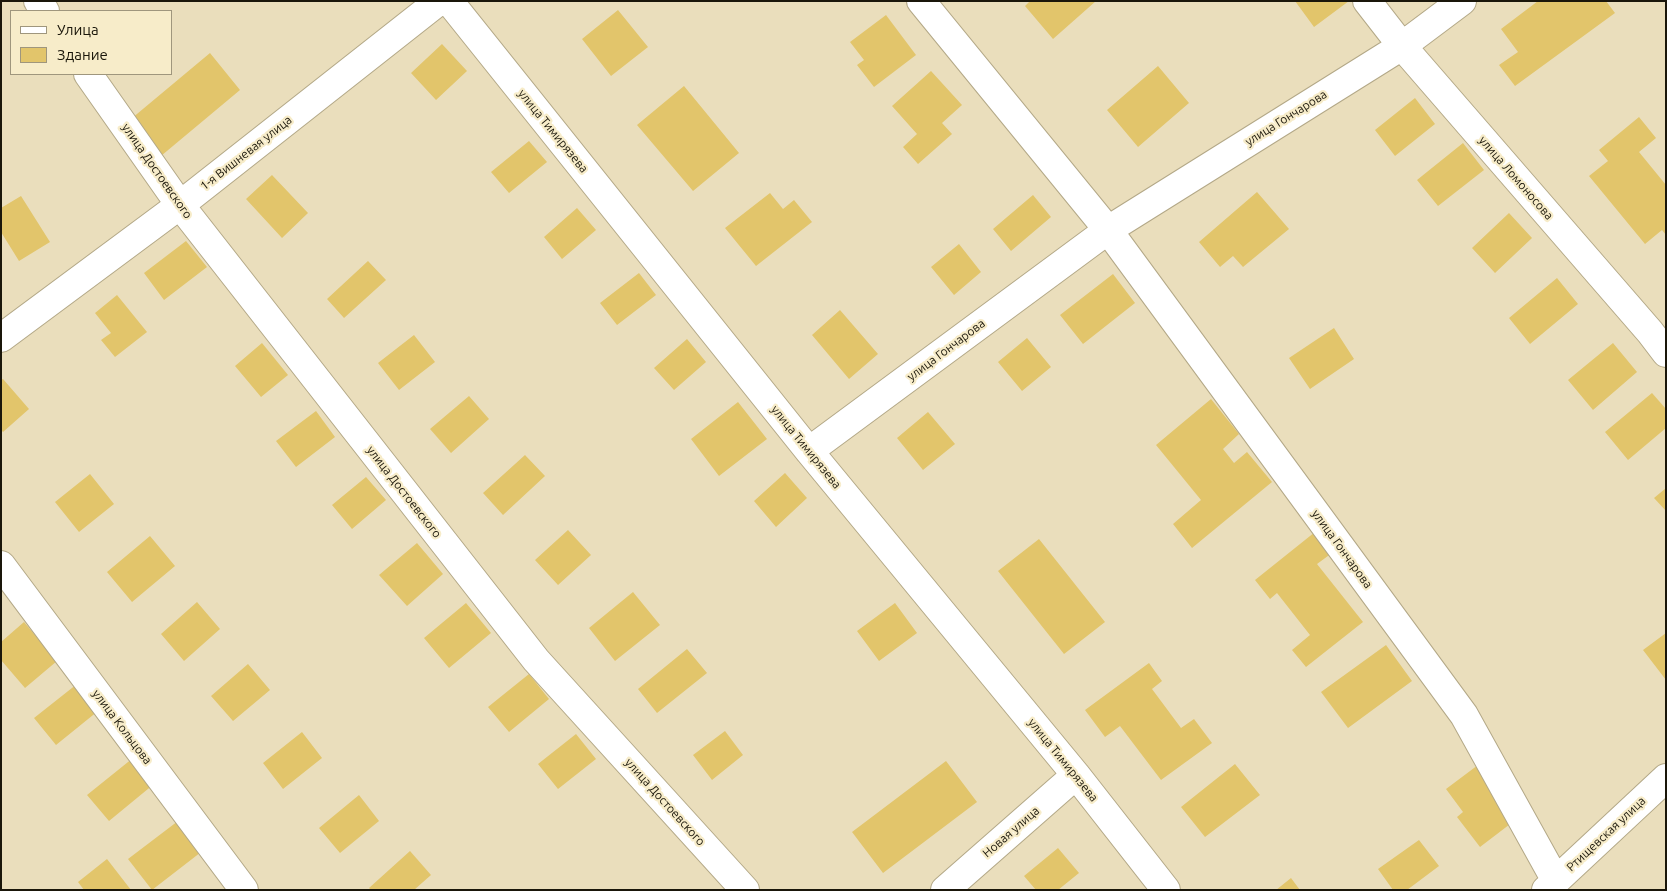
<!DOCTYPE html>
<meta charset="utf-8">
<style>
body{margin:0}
#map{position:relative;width:1667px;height:891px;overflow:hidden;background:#eadebc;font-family:Ubuntu,sans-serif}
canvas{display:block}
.frame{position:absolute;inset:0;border:2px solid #1a160a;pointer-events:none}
.legend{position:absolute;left:10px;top:10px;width:162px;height:65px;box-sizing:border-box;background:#f7ecc9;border:1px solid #9f967d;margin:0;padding:6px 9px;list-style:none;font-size:15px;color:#1a160a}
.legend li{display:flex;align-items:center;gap:10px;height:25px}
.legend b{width:25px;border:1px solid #9f967d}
</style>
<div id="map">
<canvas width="1667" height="891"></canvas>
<div class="frame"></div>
<ul class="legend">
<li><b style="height:6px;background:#fff"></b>Улица</li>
<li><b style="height:14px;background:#e2c56b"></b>Здание</li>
</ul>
</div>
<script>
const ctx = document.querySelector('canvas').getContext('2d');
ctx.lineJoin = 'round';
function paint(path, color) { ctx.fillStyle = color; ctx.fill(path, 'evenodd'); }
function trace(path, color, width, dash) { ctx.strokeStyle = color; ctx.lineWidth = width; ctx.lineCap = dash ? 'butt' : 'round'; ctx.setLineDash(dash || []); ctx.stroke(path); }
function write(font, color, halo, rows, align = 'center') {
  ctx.font = font + ' Ubuntu,sans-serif'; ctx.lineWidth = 4.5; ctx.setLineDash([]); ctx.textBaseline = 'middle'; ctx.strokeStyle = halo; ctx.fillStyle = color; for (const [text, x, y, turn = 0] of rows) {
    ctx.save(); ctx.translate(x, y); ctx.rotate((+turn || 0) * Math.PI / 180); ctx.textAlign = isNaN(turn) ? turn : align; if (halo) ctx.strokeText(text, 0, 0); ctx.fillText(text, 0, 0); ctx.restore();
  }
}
paint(new Path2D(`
 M1030,1H1096L1053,39L1025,6Z
 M1295,1H1349L1314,27Z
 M1538,1H1606L1615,13L1515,86L1499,65L1518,52L1501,29Z
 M618,10L648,47L611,76L582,39Z
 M886,15L916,55L874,87L857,65L864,60L850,42Z
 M442,44L467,71L436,100L411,73Z
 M210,53L240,90L143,171L113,134Z
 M1158,66L1189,103L1138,147L1107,110Z
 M931,71L962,105L942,123L952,134L918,164L903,147L917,134L892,106Z
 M684,86L739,153L693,191L637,125Z
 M1415,98L1435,124L1395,156L1375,130Z
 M1639,117L1656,138L1639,152L1666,185V235L1662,230L1645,244L1589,176L1608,161L1599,150Z
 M529,141L547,162L509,193L491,172Z
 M1463,143L1484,170L1438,206L1417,180Z
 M272,175L308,213L282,238L246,199Z
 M1257,192L1289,229L1243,267L1233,256L1220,267L1199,242Z
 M770,193L783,209L794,200L812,222L756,266L725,228Z
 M1033,195L1051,217L1011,251L993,229Z
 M21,196L50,242L19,261L1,232V208Z
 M577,208L596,230L562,259L544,237Z
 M1509,213L1532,238L1495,273L1472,248Z
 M186,241L207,267L164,300L144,273Z
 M959,244L981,272L954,295L931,267Z
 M368,261L386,280L344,318L327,299Z
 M639,273L656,295L617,325L600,303Z
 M1113,274L1135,303L1083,344L1060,315Z
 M1557,278L1578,304L1530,344L1509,318Z
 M117,295L147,332L115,357L101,340L111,333L95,313Z
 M840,310L878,354L849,379L812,335Z
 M1334,328L1354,359L1310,389L1289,358Z
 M414,335L435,362L399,390L378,363Z
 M1027,338L1051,367L1022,391L998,362Z
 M687,339L706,362L674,390L654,368Z
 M262,343L288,375L261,397L235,366Z
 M1613,343L1637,372L1593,410L1568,380Z
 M3,379L29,409L3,432L1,430V380Z
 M1652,393L1666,409V428L1628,460L1605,432Z
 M469,396L489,419L451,453L430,429Z
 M1211,399L1239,434L1223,449L1234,463L1247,452L1272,482L1192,548L1173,524L1201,500L1156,445Z
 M738,402L767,439L719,476L691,439Z
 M316,411L335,437L296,467L276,441Z
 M928,412L955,444L923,470L897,438Z
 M525,455L545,476L503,515L483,493Z
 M785,473L807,498L776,527L754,501Z
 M90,474L114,504L79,532L55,502Z
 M366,477L386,500L352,529L332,505Z
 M1666,488V511L1654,498Z
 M568,530L591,555L558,585L535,560Z
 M1315,532L1332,553L1317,564L1363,622L1306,667L1292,650L1310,635L1277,593L1270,599L1255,580Z
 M150,536L175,566L132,602L107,572Z
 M1039,539L1105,622L1064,654L998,571Z
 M417,543L443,574L407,606L379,575Z
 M633,592L660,625L615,661L589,628Z
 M197,602L220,629L184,661L161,634Z
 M466,603L491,633L449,668L424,638Z
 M895,603L917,633L879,661L857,631Z
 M24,622L57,661L25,688L1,660V642Z
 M1666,633V680L1643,650Z
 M1386,645L1412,681L1348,728L1321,692Z
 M687,649L707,673L657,713L638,689Z
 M1149,663L1162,681L1152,689L1181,728L1194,719L1212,743L1161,780L1120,726L1105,737L1085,710Z
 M248,664L270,690L233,721L211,696Z
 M529,674L549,699L509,732L488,707Z
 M77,684L98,711L56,745L34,718Z
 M725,731L743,755L712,780L693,755Z
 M302,732L322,758L283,789L263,763Z
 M576,734L596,759L558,789L538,764Z
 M133,758L154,784L109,821L87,795Z
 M946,761L977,802L883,873L852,832Z
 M1235,764L1260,795L1205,837L1181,807Z
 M1478,765L1518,818L1480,847L1457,817L1463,812L1446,789Z
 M359,795L379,821L340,853L319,828Z
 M182,818L205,849L152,890L128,859Z
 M1419,840L1439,866L1407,890H1393L1378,869Z
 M1058,848L1079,873L1058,890H1036L1024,876Z
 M410,851L431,875L414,890H371L369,888Z
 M107,859L131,890H84L78,882Z
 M1291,878L1300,890H1276Z`), '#e2c56b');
const minor = new Path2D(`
 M38,1L45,11
 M449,1L809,451L1076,775L1166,890
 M921,1L1108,230L1464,715L1556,881
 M1367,1L1402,46L1650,332L1666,353
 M88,74L180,205L536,660L745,890
 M1,338L180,205L439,1
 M809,451L1108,230L1402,46L1462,1
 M1,565L244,890
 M945,890L1076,775
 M1546,890L1666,778`);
trace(minor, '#b3a887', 30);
trace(minor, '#fff', 28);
write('12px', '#1a160a', '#f7ecc9', [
 ["улица Гончарова",1286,118,-32],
 ["улица Тимирязева",553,131,51],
 ["1-я Вишневая улица",246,153,-38],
 ["улица Достоевского",157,171,55],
 ["улица Ломоносова",1516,178,49],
 ["улица Гончарова",946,350,-37],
 ["улица Тимирязева",806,447,51],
 ["улица Достоевского",404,492,52],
 ["улица Гончарова",1342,549,54],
 ["улица Кольцова",122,727,53],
 ["улица Тимирязева",1063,760,51],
 ["улица Достоевского",665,802,48],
 ["Новая улица",1011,832,-41],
 ["Ртищевская улица",1606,834,-43]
]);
</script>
